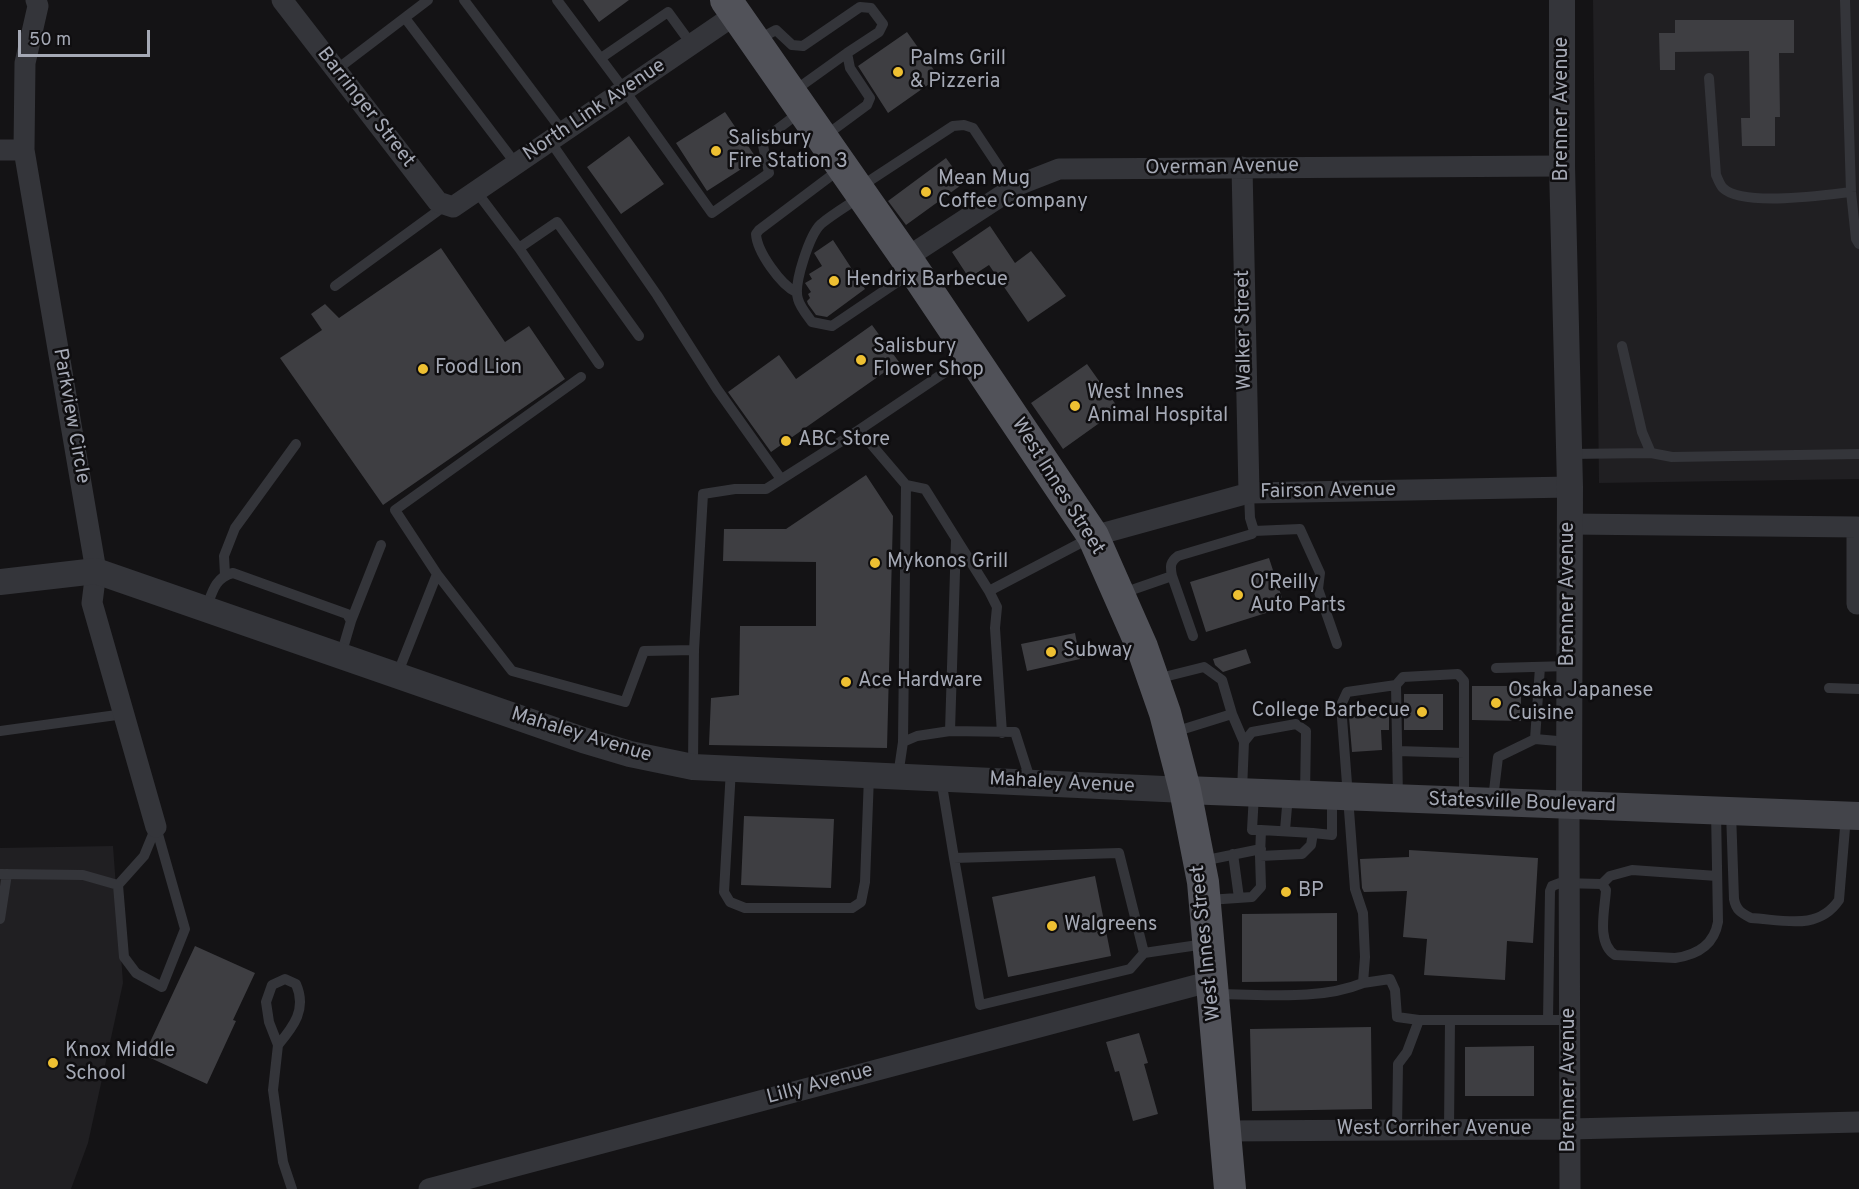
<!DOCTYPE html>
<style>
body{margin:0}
#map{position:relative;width:1859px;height:1189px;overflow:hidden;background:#141315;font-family:Overpass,sans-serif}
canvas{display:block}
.scale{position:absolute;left:18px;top:30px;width:132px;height:27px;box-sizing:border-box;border:3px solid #a5a9b5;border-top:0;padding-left:8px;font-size:18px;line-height:21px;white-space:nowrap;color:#a5a9b5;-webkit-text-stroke:4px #0f0e10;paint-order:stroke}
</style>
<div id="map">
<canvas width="1859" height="1189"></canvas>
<div class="scale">50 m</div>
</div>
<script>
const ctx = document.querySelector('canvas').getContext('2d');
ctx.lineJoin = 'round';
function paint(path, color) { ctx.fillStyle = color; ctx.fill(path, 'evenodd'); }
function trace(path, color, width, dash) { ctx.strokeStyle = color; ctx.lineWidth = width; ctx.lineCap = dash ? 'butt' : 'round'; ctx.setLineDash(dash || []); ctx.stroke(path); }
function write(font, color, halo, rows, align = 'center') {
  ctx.font = font + ' Overpass,sans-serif'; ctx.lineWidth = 5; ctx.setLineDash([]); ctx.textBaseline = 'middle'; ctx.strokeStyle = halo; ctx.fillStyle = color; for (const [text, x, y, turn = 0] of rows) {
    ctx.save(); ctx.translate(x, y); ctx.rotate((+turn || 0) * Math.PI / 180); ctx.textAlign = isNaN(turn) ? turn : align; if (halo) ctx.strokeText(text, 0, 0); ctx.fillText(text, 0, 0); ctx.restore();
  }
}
paint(new Path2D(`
 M1593,0H1859V479L1599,483Z
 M113,846L123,983L88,1143L71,1189H0V848Z`), '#201f22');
paint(new Path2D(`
 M583,0H629L599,22Z
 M1675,20H1794V53H1779L1780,117H1775V146H1742L1741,118H1750L1749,51L1675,52V70H1660L1659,33H1675Z
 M907,32L939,77L888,113L858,66Z
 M725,112L757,159L707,191L676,143Z
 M629,136L664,184L621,214L587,167Z
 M946,158L964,183L906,225L888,201Z
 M990,226L1015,263L1031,251L1066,296L1028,322L989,265L969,278L952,252Z
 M833,240L865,289L827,317L816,315L808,304L807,301L810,298L808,294L811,292L805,283L812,279L809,274L822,266L814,253Z
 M441,248L505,342L529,326L565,379L383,505L280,358L322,330L311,314L325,304L339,318Z
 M872,325L899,362L771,452L728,392L779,355L796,379Z
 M1087,364L1119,409L1063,449L1031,403Z
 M866,475L893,516L887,748L709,745L711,698L739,695L740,626H816V562L723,561L724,529H786Z
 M1269,558L1285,607L1206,632L1190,582Z
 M1075,633L1080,659L1027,671L1021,644Z
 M1246,649L1251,663L1223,672L1215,665L1213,659Z
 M1472,686H1521V721L1472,720Z
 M1404,694H1443V730H1404Z
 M1389,715V730H1381L1382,750L1352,752L1349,717Z
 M744,816L834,819L831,888L741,885Z
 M1409,850L1538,858L1533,943L1507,941L1505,980L1424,975L1427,939L1403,937L1407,891L1364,892L1362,888L1360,859L1409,857Z
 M1095,876L1111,956L1008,977L992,897Z
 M1337,913V981L1242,982V914Z
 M195,946L255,973L233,1020L236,1021L207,1084L144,1055Z
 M1371,1027L1372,1109L1252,1111L1250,1029Z
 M1139,1033L1148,1063L1144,1064L1158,1114L1133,1121L1119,1071L1115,1072L1106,1042Z
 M1534,1046V1096H1465V1047Z`), '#3e3e42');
trace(new Path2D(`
 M464,0L563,132
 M557,0L625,91L712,213L769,173L762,141L800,112
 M1845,0L1851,192L1856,239L1859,244
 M405,18L516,164
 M757,40L776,30L792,45L803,46L860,7L871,8L883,24L879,32L847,53L850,68L870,98L867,105L825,136
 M601,58L668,12L692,45
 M336,70L428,0
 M1709,78L1716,175C1718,179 1720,185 1723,188C1742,207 1825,195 1851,192
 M794,91L847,53
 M550,141L657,295L717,389L781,479
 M860,187L953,126L964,125L973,128L1013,188
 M476,191L519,248L599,364
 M860,197C847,206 833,214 821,224C810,234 793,284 798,299C800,307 807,315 812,322L832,326L912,272
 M519,248L557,222L639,336
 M335,286L446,205
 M796,292C781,285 757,252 756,234L759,230L840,169
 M1622,346L1642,432L1651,453
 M969,356L859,430L906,485L925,489L989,591L1090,538
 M1569,454L1651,453L1672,457L1859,454
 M1254,531L1300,529L1320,573L1318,589L1337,644
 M437,574L395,510L581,377
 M225,575L224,556L235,528L296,444
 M1172,576L1193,636
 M989,591L997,607L995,628L1002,733
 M1123,593L1172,576C1170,566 1170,562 1178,556L1252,534L1254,531L1250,518L1249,493
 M206,609C212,593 215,577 233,573L347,614L351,621L341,655
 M351,621L381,545
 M1496,668L1569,666
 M397,675L437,574L512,671L625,702L644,651L694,650
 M1156,679L1204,667L1222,680L1232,714L1171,733
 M1829,688L1859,689
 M1232,714L1244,742
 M0,731L124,714
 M950,731L1015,732L1031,782
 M1535,739L1540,667
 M903,742L906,485
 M1397,751L1464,753
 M693,767L694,650L703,494L735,489H766L859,430
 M731,769L724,892L730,902L745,908H852L861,902L865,882L869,776
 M898,776L903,742L917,736L950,731L956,540
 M941,779L954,858L1119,853L1144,953L1205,944
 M1242,791L1244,742L1252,732L1296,724L1306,731L1305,795
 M1254,794L1252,830H1261
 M1398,798L1396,685L1403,677L1458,674L1464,681V801
 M1493,799L1498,757L1535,739L1569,742
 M1731,812L1734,899C1736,910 1741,913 1751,918C1784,920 1818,931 1839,900L1846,816
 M156,827L185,929L162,987L136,973L124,957L118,885L144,856Z
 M1285,830L1288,795
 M1233,854L1239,898
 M1260,856L1261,830L1313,833
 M954,858L980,1005L1130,969L1144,953
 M1202,861L1261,849
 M0,874L83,875L118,885
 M1602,884L1610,876L1632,870L1717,876
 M1208,900L1252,897L1261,887L1260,856L1302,854L1311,845L1313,833L1332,835V796
 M0,919L7,874
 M1363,983L1390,979L1395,990L1397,1017L1419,1020
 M1216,994C1263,994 1319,1001 1363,983L1365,957L1363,913L1355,889L1341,705L1347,692L1396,685
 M1548,1020L1550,891L1552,886L1560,883L1602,884L1606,890C1605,909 1596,943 1615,955L1675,958C1697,955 1714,945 1718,922L1716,811
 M278,1045C294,1026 307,1009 296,984L285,979L272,985L266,1002L269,1022L278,1045L273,1090L283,1162L292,1189
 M1397,1130L1398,1064L1407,1052L1419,1020H1570
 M1449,1130L1450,1020`), '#34353a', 10);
trace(new Path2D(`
 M36,0L38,6L25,63L24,150L96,571L92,603L156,827
 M282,0L438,202L453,207L736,14
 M0,150H24
 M1242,167L1249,493
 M906,258L1018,185L1059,169L1562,166
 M1569,524L1857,527V604
 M1093,536L1249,493L1570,487
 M1569,806L1570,1189
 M1225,1131L1570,1129L1859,1122
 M429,1189L1212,981`), '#34353a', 21);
trace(new Path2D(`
 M1562,0V166L1570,487L1569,806
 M0,582L96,571L583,740L630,754L693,767L1185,790`), '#34353a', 26);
trace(new Path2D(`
 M1185,790L1859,816`), '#43444a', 28);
trace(new Path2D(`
 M726,0L906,258L1093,536L1142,647L1165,713L1185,790L1203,882L1230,1189`), '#515259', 32);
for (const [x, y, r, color] of [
 [898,72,6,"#eec032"],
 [716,151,6,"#eec032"],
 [926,192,6,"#eec032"],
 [834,281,6,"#eec032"],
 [861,360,6,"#eec032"],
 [423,369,6,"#eec032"],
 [1075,406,6,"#eec032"],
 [786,441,6,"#eec032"],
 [875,563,6,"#eec032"],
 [1238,595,6,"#eec032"],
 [1051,652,6,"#eec032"],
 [846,682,6,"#eec032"],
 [1496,703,6,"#eec032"],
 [1422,712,6,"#eec032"],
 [1286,892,6,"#eec032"],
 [1052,926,6,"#eec032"],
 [53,1063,6,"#eec032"]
]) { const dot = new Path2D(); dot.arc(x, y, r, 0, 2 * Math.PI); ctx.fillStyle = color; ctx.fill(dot); trace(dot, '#0f0e10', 2); }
write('20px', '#a5a9b5', '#0f0e10', [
 ["Palms Grill",910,60],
 ["& Pizzeria",910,83],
 ["Salisbury",728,140],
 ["Fire Station 3",728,163],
 ["Mean Mug",938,180],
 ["Coffee Company",938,203],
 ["Hendrix Barbecue",846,281],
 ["Salisbury",873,348],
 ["Flower Shop",873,371],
 ["Food Lion",435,369],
 ["West Innes",1087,394],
 ["Animal Hospital",1087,417],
 ["ABC Store",798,441],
 ["Mykonos Grill",887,563],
 ["O'Reilly",1250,584],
 ["Auto Parts",1250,607],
 ["Subway",1063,652],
 ["Ace Hardware",858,682],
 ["Osaka Japanese",1508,692],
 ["Cuisine",1508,715],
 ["College Barbecue",1410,712,"right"],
 ["BP",1298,892],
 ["Walgreens",1064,926],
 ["Knox Middle",65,1052],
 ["School",65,1075]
], 'left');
write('20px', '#a5a9b5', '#0f0e10', [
 ["Barringer Street",365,108,52],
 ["Brenner Avenue",1563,109,-90],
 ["North Link Avenue",595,111,-34],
 ["Overman Avenue",1222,168,-1],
 ["Walker Street",1245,330,-91],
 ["Parkview Circle",70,416,80],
 ["West Innes Street",1057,487,58],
 ["Fairson Avenue",1328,492,-1],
 ["Brenner Avenue",1569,594,-90],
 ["Mahaley Avenue",581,736,17],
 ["Mahaley Avenue",1062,784,3],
 ["Statesville Boulevard",1522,804,2],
 ["West Innes Street",1207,943,-96],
 ["Brenner Avenue",1570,1080,-90],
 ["Lilly Avenue",820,1085,-15],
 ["West Corriher Avenue",1434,1130]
]);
</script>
